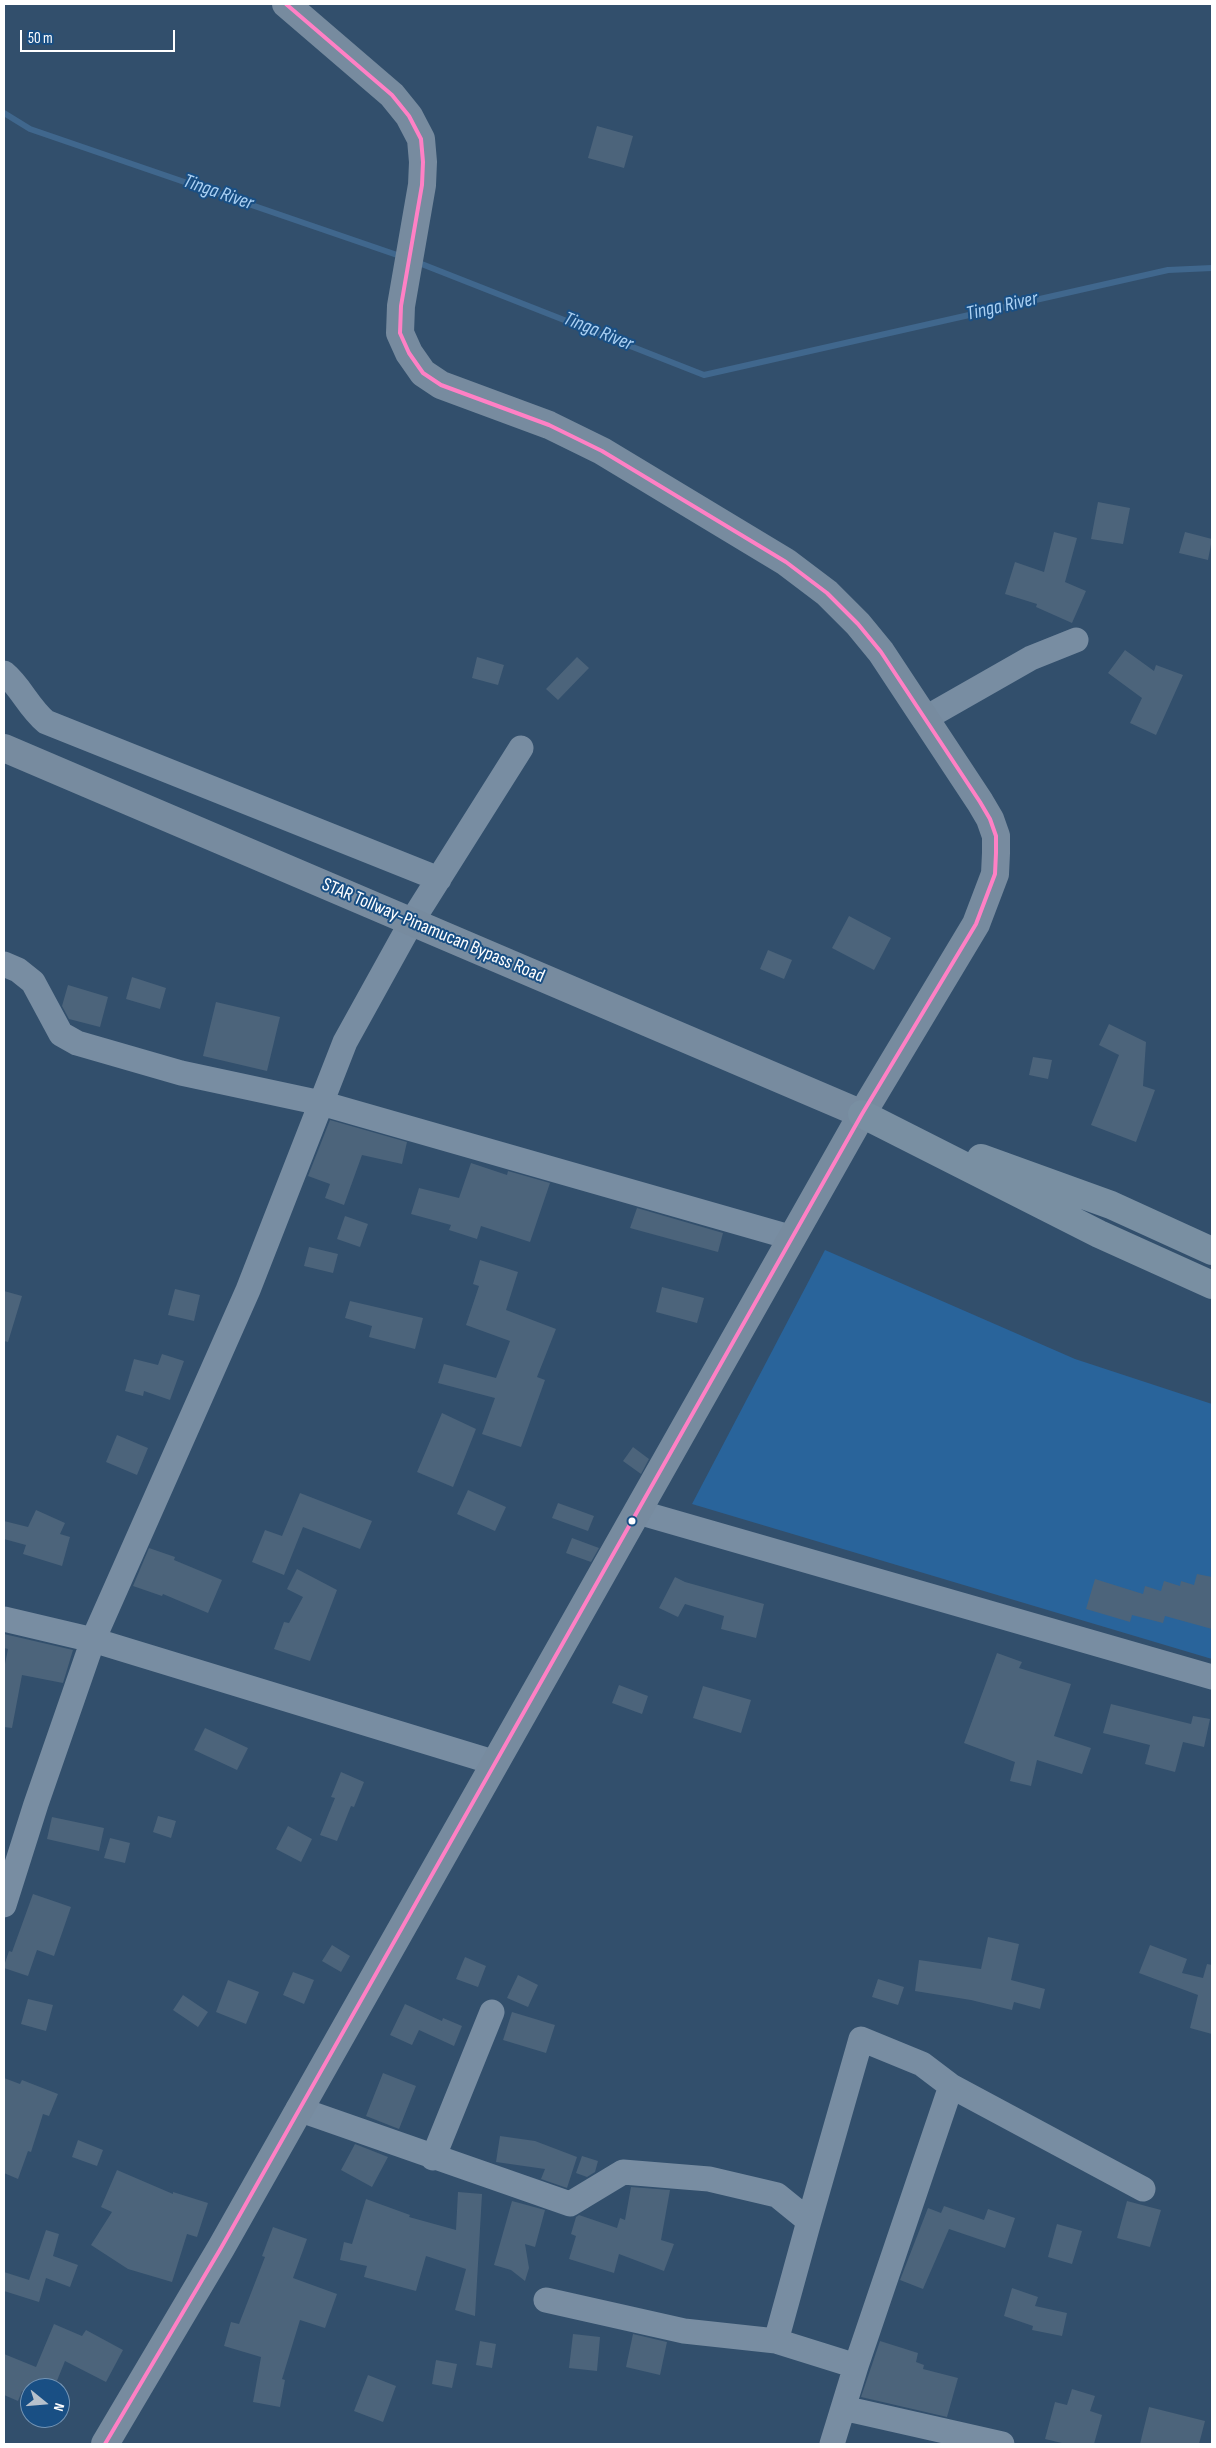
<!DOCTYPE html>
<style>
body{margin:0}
#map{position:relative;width:1216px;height:2448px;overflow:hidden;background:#324f6c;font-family:"Sofia Sans Condensed",sans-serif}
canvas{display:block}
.frame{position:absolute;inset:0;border:5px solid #fff;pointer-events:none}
.north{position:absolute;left:20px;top:2378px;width:50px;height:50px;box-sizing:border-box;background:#194f84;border:1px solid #7595b5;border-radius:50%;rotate:107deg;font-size:14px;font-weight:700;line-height:20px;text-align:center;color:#fff}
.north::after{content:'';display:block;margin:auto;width:18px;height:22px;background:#b7c1cc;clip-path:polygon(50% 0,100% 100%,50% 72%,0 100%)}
.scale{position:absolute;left:20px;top:30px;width:155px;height:22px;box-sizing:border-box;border:2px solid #fff;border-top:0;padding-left:6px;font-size:15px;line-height:18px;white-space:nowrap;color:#fff;-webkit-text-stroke:4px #194f84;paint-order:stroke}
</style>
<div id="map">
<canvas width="1216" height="2448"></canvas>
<div class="frame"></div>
<div class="north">N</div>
<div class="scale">50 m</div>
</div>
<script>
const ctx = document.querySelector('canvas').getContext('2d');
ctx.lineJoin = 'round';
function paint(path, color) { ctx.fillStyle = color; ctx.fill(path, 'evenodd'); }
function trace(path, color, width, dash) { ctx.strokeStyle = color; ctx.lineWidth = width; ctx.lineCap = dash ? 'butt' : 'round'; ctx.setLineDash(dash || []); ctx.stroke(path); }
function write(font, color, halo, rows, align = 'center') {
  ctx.font = font + ' "Sofia Sans Condensed",sans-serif'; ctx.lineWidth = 4; ctx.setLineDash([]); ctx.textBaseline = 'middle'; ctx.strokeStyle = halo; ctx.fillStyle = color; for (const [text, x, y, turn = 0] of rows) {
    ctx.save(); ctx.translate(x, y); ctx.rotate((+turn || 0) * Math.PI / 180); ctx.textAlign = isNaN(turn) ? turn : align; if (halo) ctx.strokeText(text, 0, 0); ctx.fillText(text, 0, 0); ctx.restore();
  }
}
paint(new Path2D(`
 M825,1250L1075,1359L1212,1404V1659L692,1504Z`), '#29649b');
trace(new Path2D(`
 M4,113L30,129L403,257
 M414,261L704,375L1168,270L1212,268`), '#40678d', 6);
paint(new Path2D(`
 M597,126L633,136L624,168L588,158Z
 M1098,502L1130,508L1123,544L1091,539Z
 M1054,532L1077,538L1065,582L1086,591L1072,623L1036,607L1037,604L1005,594L1015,562L1044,572Z
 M1185,532L1212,539L1208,560L1179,553Z
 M1125,650L1154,671L1156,665L1183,675L1156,735L1130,723L1142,698L1108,673Z
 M477,657L504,665L498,685L472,678Z
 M577,657L589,668L558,700L546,689Z
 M849,916L891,938L874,970L832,948Z
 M768,950L792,960L784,979L760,969Z
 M132,977L166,988L160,1009L126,999Z
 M68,985L108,997L100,1027L69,1019L62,1006Z
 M216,1002L280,1017L267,1071L203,1056Z
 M1109,1024L1146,1042L1143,1086L1155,1090L1136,1142L1091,1125L1119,1055L1099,1045Z
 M1033,1057L1052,1060L1048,1079L1029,1075Z
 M330,1120L407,1142L402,1164L362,1155L344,1205L325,1198L330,1184L308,1176Z
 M471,1163L507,1175L508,1171L550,1183L530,1242L481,1226L477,1239L449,1230L451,1225L411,1214L419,1188L459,1198Z
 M637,1208L723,1233L718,1252L630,1228Z
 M345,1216L368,1224L360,1247L337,1239Z
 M309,1247L338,1254L333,1273L304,1266Z
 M480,1260L518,1272L506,1310L556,1329L537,1377L545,1380L521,1447L482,1434L495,1398L438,1383L444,1364L496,1378L510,1341L466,1325L479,1286L473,1284Z
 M662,1287L704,1298L697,1323L656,1312Z
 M175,1289L200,1295L194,1321L168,1315Z
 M4,1291L22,1296L8,1342L4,1341Z
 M350,1301L423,1318L415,1349L369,1337L372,1326L345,1318Z
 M162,1354L184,1361L170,1400L144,1391L143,1396L125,1391L134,1359L158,1365Z
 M442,1413L476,1429L453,1487L417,1472Z
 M117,1435L148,1448L137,1475L106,1462Z
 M633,1447L649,1459L641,1474L623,1461Z
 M468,1490L506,1507L495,1531L457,1514Z
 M300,1493L372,1521L360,1549L303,1527L284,1575L252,1562L265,1530L282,1536Z
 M558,1503L594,1516L588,1531L552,1518Z
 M36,1510L65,1523L60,1534L70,1537L62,1566L23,1554L26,1545L4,1539V1521L28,1527Z
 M572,1538L599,1548L591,1562L566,1553Z
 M149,1548L175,1557L174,1560L222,1580L208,1613L163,1594L162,1596L133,1586Z
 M297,1569L337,1590L310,1661L274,1649L284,1622L289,1623L303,1597L287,1589Z
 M1197,1574L1212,1577V1629L1165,1616L1163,1623L1132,1615L1130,1622L1086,1609L1095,1579L1143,1594L1145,1586L1161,1591L1164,1581L1180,1586L1181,1581L1194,1585Z
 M675,1577L685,1582L764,1604L756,1638L721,1629L724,1616L685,1604L678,1617L659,1608Z
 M4,1634L73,1650L63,1683L22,1675L12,1728L4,1727V1669L8,1649L4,1648Z
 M997,1653L1022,1662L1019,1668L1071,1684L1054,1736L1091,1748L1082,1774L1037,1760L1031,1786L1010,1781L1015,1762L964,1743Z
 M619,1685L648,1696L642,1714L612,1703Z
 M703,1686L751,1700L741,1733L693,1718Z
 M1111,1704L1191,1724L1193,1716L1210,1719L1204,1747L1183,1742L1175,1772L1145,1764L1150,1745L1103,1733Z
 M205,1728L248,1748L237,1770L194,1750Z
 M341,1772L364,1782L354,1807L351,1806L337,1841L320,1835L335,1798L331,1797Z
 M158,1816L176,1821L171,1838L153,1832Z
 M52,1817L104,1828L99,1851L47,1839Z
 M288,1826L312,1839L301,1862L276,1849Z
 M110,1838L130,1843L125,1863L104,1858Z
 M33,1894L71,1907L54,1956L37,1950L28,1976L4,1968V1966L9,1951L12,1952Z
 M988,1937L1019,1944L1011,1980L1045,1989L1040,2009L1014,2002L1012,2010L971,2000L915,1991L919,1960L981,1969Z
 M332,1945L350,1956L341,1972L322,1961Z
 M1150,1945L1187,1959L1182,1973L1203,1978L1207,1964L1212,1965V2034L1190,2028L1198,1995L1139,1973Z
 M465,1957L486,1966L478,1987L456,1979Z
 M293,1972L314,1980L304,2004L283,1995Z
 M518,1975L538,1985L528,2007L507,1998Z
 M878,1979L904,1987L898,2005L872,1997Z
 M228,1980L259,1992L246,2024L216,2012Z
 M183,1995L208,2012L198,2027L173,2010Z
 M28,1999L53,2005L46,2031L21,2024Z
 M405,2004L442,2021L443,2018L462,2026L454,2046L419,2030L412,2045L390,2035Z
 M512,2012L555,2025L546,2053L503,2040Z
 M383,2073L416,2086L399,2129L366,2116Z
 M4,2078L20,2084L22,2080L58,2094L49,2116L43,2114L31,2152L28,2151L18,2179L4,2173Z
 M500,2136L535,2141L577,2157L567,2188L541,2179L545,2169L496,2162Z
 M78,2140L103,2150L97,2166L72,2157Z
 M355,2144L388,2157L372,2187L341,2170Z
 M582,2156L598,2161L595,2172L587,2177L576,2173Z
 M117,2170L173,2194V2192L208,2203L197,2237L187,2234L172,2282L128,2269L91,2245L112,2212L101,2207Z
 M631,2187L670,2190L661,2240L674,2244L664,2271L619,2254L614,2273L569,2259L576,2236L571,2234L576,2217L579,2215L617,2228L620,2218L625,2220Z
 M458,2192L482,2194L475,2316L455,2310L466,2269L426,2256L416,2291L364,2277L367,2266L340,2260L344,2242L352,2244L366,2199L410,2215L409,2217L456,2230Z
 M512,2201L545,2210L535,2247L525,2244L529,2268L525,2281L511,2270L494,2265Z
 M1127,2201L1161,2210L1150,2247L1117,2238Z
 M944,2206L984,2220L988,2209L1015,2218L1005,2248L949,2229L923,2289L900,2280L928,2208L941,2213Z
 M1057,2224L1082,2231L1072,2264L1048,2257Z
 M273,2227L307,2239L293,2278L337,2294L325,2328L300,2320L282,2379L285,2380L280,2407L253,2402L261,2357L224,2346L231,2322L239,2324L265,2257L262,2256Z
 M46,2230L59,2234L53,2256L78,2265L70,2287L46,2278L39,2302L4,2291V2272L29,2280Z
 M1012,2288L1038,2297L1035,2306L1067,2313L1062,2336L1032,2330L1033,2326L1004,2316Z
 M54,2324L82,2336L86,2330L123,2350L106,2382L65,2361L54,2388H30V2395L22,2391L18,2401L4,2395V2354L36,2367Z
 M573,2334L600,2337L597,2371L569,2368Z
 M633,2334L667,2342L660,2375L626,2367Z
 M480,2341L496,2344L492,2368L476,2365Z
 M880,2341L918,2353L916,2362L924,2365L923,2369L958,2378L947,2417L861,2397Z
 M436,2360L457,2364L452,2388L432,2384Z
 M368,2375L396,2386L383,2422L354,2411Z
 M1072,2389L1095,2396L1090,2411L1102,2415L1094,2444H1066L1045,2439L1055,2402L1067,2405Z
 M1149,2407L1205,2421L1199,2444H1140Z`), '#4c647b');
trace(new Path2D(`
 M4,673C21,687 28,707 46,722L439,879
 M924,719L1031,658L1076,640
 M4,964L18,970L33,982L61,1034L77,1043L181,1073L321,1103L793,1238
 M638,1512L1212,1677
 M4,1619L93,1640L496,1763
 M4,1905L36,1804L93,1640L248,1290L345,1042L412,921L521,748
 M298,2109L570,2204L623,2172L709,2179L777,2195L809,2221L861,2039L922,2064L951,2086L1143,2189
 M433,2158L492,2012
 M809,2221L776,2341L856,2366
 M546,2300L684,2331L776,2341
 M843,2408L1002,2444
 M832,2444L856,2366L951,2086`), '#788da2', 25);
trace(new Path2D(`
 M4,748L862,1114
 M105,2444L221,2248L862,1114L976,924L995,874L996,853V836L990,819L980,802L881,652L858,624L827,593L786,562L602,451L549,425L441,385L423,373L409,353L400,333L401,306L422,185L423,162L421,139L409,116L392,95L286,4`), '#778b9f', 28);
trace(new Path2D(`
 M862,1114L1099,1234L1212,1285
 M981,1158L1111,1205L1212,1251`), '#798fa2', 28);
trace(new Path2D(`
 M105,2444L221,2248L862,1114L976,924L995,874L996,853V836L990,819L980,802L881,652L858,624L827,593L786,562L602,451L549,425L441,385L423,373L409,353L400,333L401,306L422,185L423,162L421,139L409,116L392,95L286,4`), '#ff80c5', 4);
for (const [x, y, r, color] of [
 [632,1521,4.5,"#fff"]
]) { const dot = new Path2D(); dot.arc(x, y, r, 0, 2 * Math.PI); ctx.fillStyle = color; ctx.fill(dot); trace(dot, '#194f84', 2); }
write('19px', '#fff', '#194f84', [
 ["STAR Tollway-Pinamucan Bypass Road",433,931,23]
]);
write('italic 20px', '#aad0f3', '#194f84', [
 ["Tinga River",218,193,19],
 ["Tinga River",1002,307,-13],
 ["Tinga River",598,332,22]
]);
</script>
